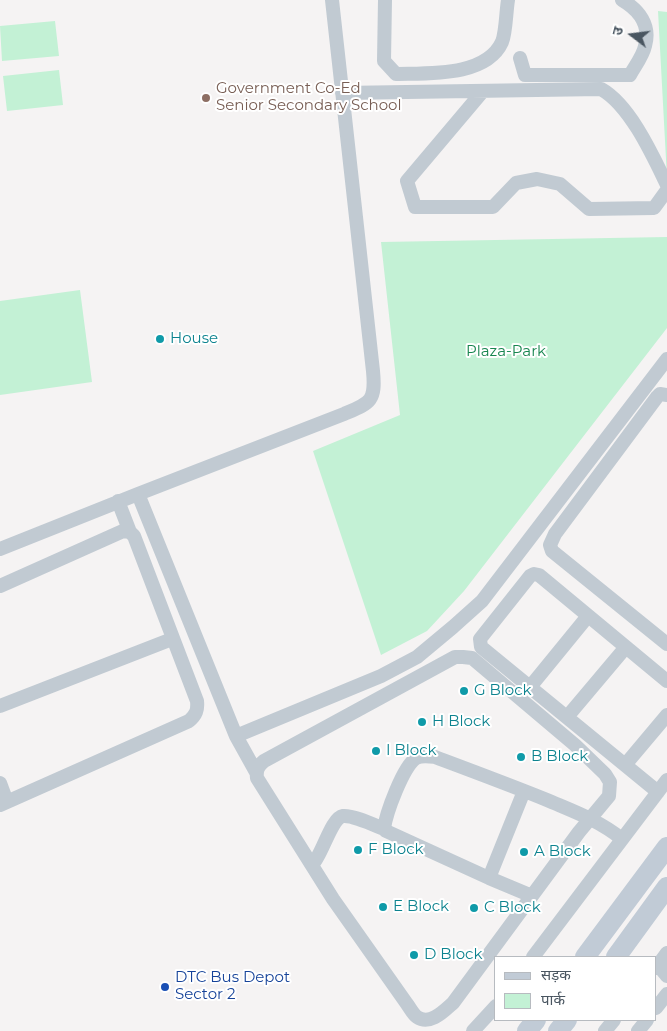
<!DOCTYPE html>
<meta charset="utf-8">
<style>
body{margin:0}
#map{position:relative;width:667px;height:1031px;overflow:hidden;background:#f5f3f3;font-family:Montserrat,"Noto Sans Devanagari",sans-serif}
canvas{display:block}
.legend{position:absolute;left:494px;top:956px;width:162px;height:65px;box-sizing:border-box;background:#fff;border:1px solid #b7bbc0;margin:0;padding:6px 9px;list-style:none;font-size:15px;color:#4a5661}
.legend li{display:flex;align-items:center;gap:10px;height:25px}
.legend b{width:25px;border:1px solid #b7bbc0}
.north{position:absolute;left:607px;top:10px;width:50px;height:50px;-webkit-text-stroke:4px #fff;paint-order:stroke;rotate:285deg;font-size:14px;font-weight:700;line-height:20px;text-align:center;color:#4a5661}
.north::after{content:'';display:block;margin:auto;width:18px;height:22px;background:#4a5661;clip-path:polygon(50% 0,100% 100%,50% 72%,0 100%)}
</style>
<div id="map">
<canvas width="667" height="1031"></canvas>
<ul class="legend">
<li><b style="height:6px;background:#c1cbd6"></b>सड़क</li>
<li><b style="height:14px;background:#c3f1d5"></b>पार्क</li>
</ul>
<div class="north">उ</div>
</div>
<script>
const ctx = document.querySelector('canvas').getContext('2d');
ctx.lineJoin = 'round';
function paint(path, color) { ctx.fillStyle = color; ctx.fill(path, 'evenodd'); }
function trace(path, color, width, dash) { ctx.strokeStyle = color; ctx.lineWidth = width; ctx.lineCap = dash ? 'butt' : 'round'; ctx.setLineDash(dash || []); ctx.stroke(path); }
function write(font, color, halo, rows, align = 'center') {
  ctx.font = font + ' Montserrat,sans-serif'; ctx.lineWidth = 4; ctx.setLineDash([]); ctx.textBaseline = 'middle'; ctx.strokeStyle = halo; ctx.fillStyle = color; for (const [text, x, y, turn = 0] of rows) {
    ctx.save(); ctx.translate(x, y); ctx.rotate((+turn || 0) * Math.PI / 180); ctx.textAlign = isNaN(turn) ? turn : align; if (halo) ctx.strokeText(text, 0, 0); ctx.fillText(text, 0, 0); ctx.restore();
  }
}
paint(new Path2D(`
 M658,11L667,12V178Z
 M55,21L59,56L2,61L0,26Z
 M59,70L63,105L7,111L3,76Z
 M667,237V328L464,591L427,631L381,655L313,451L400,415L381,242Z
 M80,290L92,382L0,395V301Z`), '#c3f1d5');
trace(new Path2D(`
 M385,0L384,61L396,74C428,73 486,77 502,42C506,32 506,12 508,0
 M520,58L525,75H630C635,66 643,56 645,46C651,25 639,10 622,0
 M483,91L407,181L415,207H493L516,183L537,179L560,184L589,209L654,208L667,190
 M342,93L601,89C630,105 653,156 667,185
 M667,395L660,394L657,397L555,534L550,545L552,551L667,644
 M138,494L236,736L381,676L417,657L453,627L482,601L667,359
 M118,501L130,532
 M0,549L138,494L344,414C370,403 376,402 373,371L332,0
 M0,586L123,531L130,532L134,536L197,701C198,710 196,715 189,721L0,805
 M455,657H463L472,658L575,745L605,774L610,782L609,796L579,832L453,1003C444,1011 430,1026 417,1017C413,1014 410,1008 407,1004L333,899L257,778C256,770 258,766 264,761Z
 M530,687L588,616
 M0,706L172,639
 M567,717L626,647
 M236,736L256,772
 M625,765L667,715
 M0,783L7,802
 M658,792L481,647L480,639L530,576L534,574L539,575L667,681
 M312,865C322,856 331,818 343,816C353,815 374,825 384,829
 M489,878L524,791
 M532,896L489,878L386,831L384,829C386,813 403,767 416,758C422,755 428,756 435,757C472,771 510,785 547,800C575,812 598,820 622,839
 M533,957L667,780
 M658,965L667,976
 M656,968L667,953
 M656,1008L667,994
 M473,1031L496,1006
 M605,1031L614,1020
 M638,1031L647,1020`), '#c1cad2', 14);
trace(new Path2D(`
 M585,957L667,847
 M616,957L667,887
 M527,1031L536,1020
 M558,1031L567,1020`), '#c1cbd6', 20);
for (const [x, y, r, color] of [
 [206,98,5,"#8d6e63"],
 [160,339,5,"#0f9aa8"],
 [464,691,5,"#0f9aa8"],
 [422,722,5,"#0f9aa8"],
 [376,751,5,"#0f9aa8"],
 [521,757,5,"#0f9aa8"],
 [358,850,5,"#0f9aa8"],
 [524,852,5,"#0f9aa8"],
 [383,907,5,"#0f9aa8"],
 [474,908,5,"#0f9aa8"],
 [414,955,5,"#0f9aa8"],
 [165,987,5,"#1a4fb4"]
]) { const dot = new Path2D(); dot.arc(x, y, r, 0, 2 * Math.PI); ctx.fillStyle = color; ctx.fill(dot); trace(dot, '#fff', 2); }
write('15px', '#785e54', '#fff', [
 ["Government Co-Ed",216,89],
 ["Senior Secondary School",216,106]
], 'left');
write('15px', '#0d838f', '#fff', [
 ["House",170,339],
 ["G Block",474,691],
 ["H Block",432,722],
 ["I Block",386,751],
 ["B Block",531,757],
 ["F Block",368,850],
 ["A Block",534,852],
 ["E Block",393,907],
 ["C Block",484,908],
 ["D Block",424,955]
], 'left');
write('15px', '#17864f', '#fff', [
 ["Plaza-Park",506,352]
]);
write('15px', '#164399', '#fff', [
 ["DTC Bus Depot",175,978],
 ["Sector 2",175,995]
], 'left');
</script>
